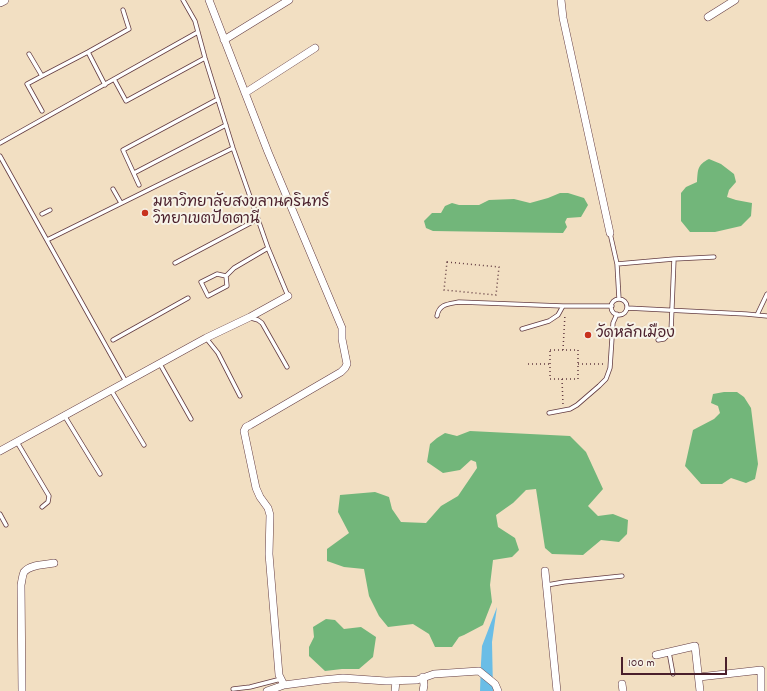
<!DOCTYPE html>
<meta charset="utf-8">
<style>
body{margin:0}
#map{position:relative;width:767px;height:691px;overflow:hidden;background:#f2dfc2;font-family:Dekko,sans-serif}
canvas{display:block}
.scale{position:absolute;left:621px;top:657px;width:106px;height:18px;box-sizing:border-box;border:2px solid #4a1f2b;border-top:0;padding-left:5px;font-size:12px;line-height:14px;white-space:nowrap;color:#4a1f2b;-webkit-text-stroke:3px #f7f3e8;paint-order:stroke}
</style>
<div id="map">
<canvas width="767" height="691"></canvas>
<div class="scale">100 m</div>
</div>
<script>
const ctx = document.querySelector('canvas').getContext('2d');
ctx.lineJoin = 'round';
function paint(path, color) { ctx.fillStyle = color; ctx.fill(path, 'evenodd'); }
function trace(path, color, width, dash) { ctx.strokeStyle = color; ctx.lineWidth = width; ctx.lineCap = dash ? 'butt' : 'round'; ctx.setLineDash(dash || []); ctx.stroke(path); }
function write(font, color, halo, rows, align = 'center') {
  ctx.font = font + ' Dekko,"Playpen Sans Thai",sans-serif'; ctx.lineWidth = 4; ctx.setLineDash([]); ctx.textBaseline = 'middle'; ctx.strokeStyle = halo; ctx.fillStyle = color; for (const [text, x, y, turn = 0] of rows) {
    ctx.save(); ctx.translate(x, y); ctx.rotate((+turn || 0) * Math.PI / 180); ctx.textAlign = isNaN(turn) ? turn : align; if (halo) ctx.strokeText(text, 0, 0); ctx.fillText(text, 0, 0); ctx.restore();
  }
}
paint(new Path2D(`
 M709,159L721,164L734,174L736,182L729,190L727,197L736,200L752,203L751,216L741,226L715,232H690L681,221V193L686,187L697,182C698,170 697,165 709,159Z
 M560,193H568L584,198L588,205L581,217L567,218L565,222L567,227L563,233L433,231L426,228L424,221L432,213H441L445,206L452,203L459,205H479L489,200L514,199L530,203L548,198Z
 M724,392H737L744,397L751,408L758,464L755,479L746,483L731,478L722,484H701L685,466L693,430L714,419L720,413L718,406L711,403L713,394Z
 M470,431L570,436L586,452L603,489L588,506L598,516L613,514L628,520L627,534L619,542L601,540L583,555L552,554L545,548L538,502L536,489L526,490L513,503L496,515L498,527L515,538L519,550L512,557L493,560L490,585L492,602L483,625L464,635L459,637L452,647H435L429,634L413,624L388,627L379,616L369,596L364,569L344,567L327,561V549L349,533L338,512L340,495L375,492L389,497L392,509L401,522L426,523L441,506L458,496L477,468L476,462L471,460L460,470L443,473L427,462L430,444L437,438L445,433L457,436Z
 M326,619L335,620L344,629L361,627L376,637L373,657L359,669H342L325,671L309,656V647L314,637L313,627Z`), '#72b67a');
paint(new Path2D(`
 M497,607L492,642L493,691H480L481,663L482,646Z`), '#6abde6');
const service = new Path2D(`
 M183,0L195,21L205,58L233,148L268,248L288,296
 M88,52L105,85
 M29,54L42,76L88,52L129,29L123,10
 M42,76L27,84L42,111
 M114,79L126,101L205,58
 M0,143L198,32
 M0,156L126,382
 M134,173L226,125
 M139,185L123,150L218,99
 M113,189L121,203
 M42,214L50,210
 M610,233L617,264L619,299
 M47,240L233,148
 M175,263L258,219
 M617,264L674,259L714,257
 M226,276L217,274L201,282L208,296L227,286L226,276L234,268L268,248
 M611 307a8 8 0 1 1 16 0a8 8 0 1 1-16 0Z
 M627,308L746,314L767,316
 M757,315L767,294
 M437,316C439,304 448,304 459,302L563,306H612
 M251,318L258,320L262,323L287,367
 M522,329L549,321L558,315L563,306
 M206,338L218,353L240,396
 M113,340L188,298
 M658,340L664,339L671,332L674,259
 M160,364L191,419
 M111,390L144,445
 M549,413L570,409L577,405L599,386L606,379L610,368L613,323L617,314
 M64,415L100,474
 M17,442L49,496L48,502L42,507
 M0,514L6,525
 M547,585L564,582L622,576
 M669,652L673,674
 M233,689L250,687L281,679`);
const minor = new Path2D(`
 M209,0L268,152L342,328V339L347,364L345,368L341,372L250,425L246,427L244,431L256,488L260,497L268,508L270,515L269,554L279,675L284,685L322,680L343,678L386,681L417,680L434,674L479,671L495,684L498,691
 M561,0L563,18L610,233
 M708,17L735,0
 M224,40L289,0
 M245,93L315,48
 M0,451L206,338L250,317L288,296
 M545,571L557,691
 M656,655L695,646L700,691
 M699,677L761,670V691
 M622,684L623,691
 M22,691L21,585C22,581 22,576 24,572C30,564 45,565 54,563
 M267,691L284,685
 M395,691L396,681
 M423,691L424,685L423,677`);
const secondary = new Path2D(`
 M0,2L4,0`);
trace(service, '#633c42', 5);
trace(minor, '#633c42', 8);
trace(secondary, '#633c42', 10);
trace(new Path2D(`
 M447,262L499,267L496,295L444,290Z
 M550,350H578V379H550Z
 M563,350L565,314
 M528,364H550
 M578,364H606
 M562,379L563,405`), '#633c42', 1.5, [1, 3]);
trace(service, '#fff', 3.5);
trace(minor, '#fff', 7);
trace(secondary, '#fff', 9);
for (const [x, y, r, color] of [
 [145,213,4,"#c8321e"],
 [588,335,4,"#c8321e"]
]) { const dot = new Path2D(); dot.arc(x, y, r, 0, 2 * Math.PI); ctx.fillStyle = color; ctx.fill(dot); trace(dot, '#f7f3e8', 1.5); }
write('15px', '#4a1f2b', '#f7f3e8', [
 ["มหาวิทยาลัยสงขลานครินทร์",153,204],
 ["วิทยาเขตปัตตานี",153,221],
 ["วัดหลักเมือง",596,335]
], 'left');
</script>
